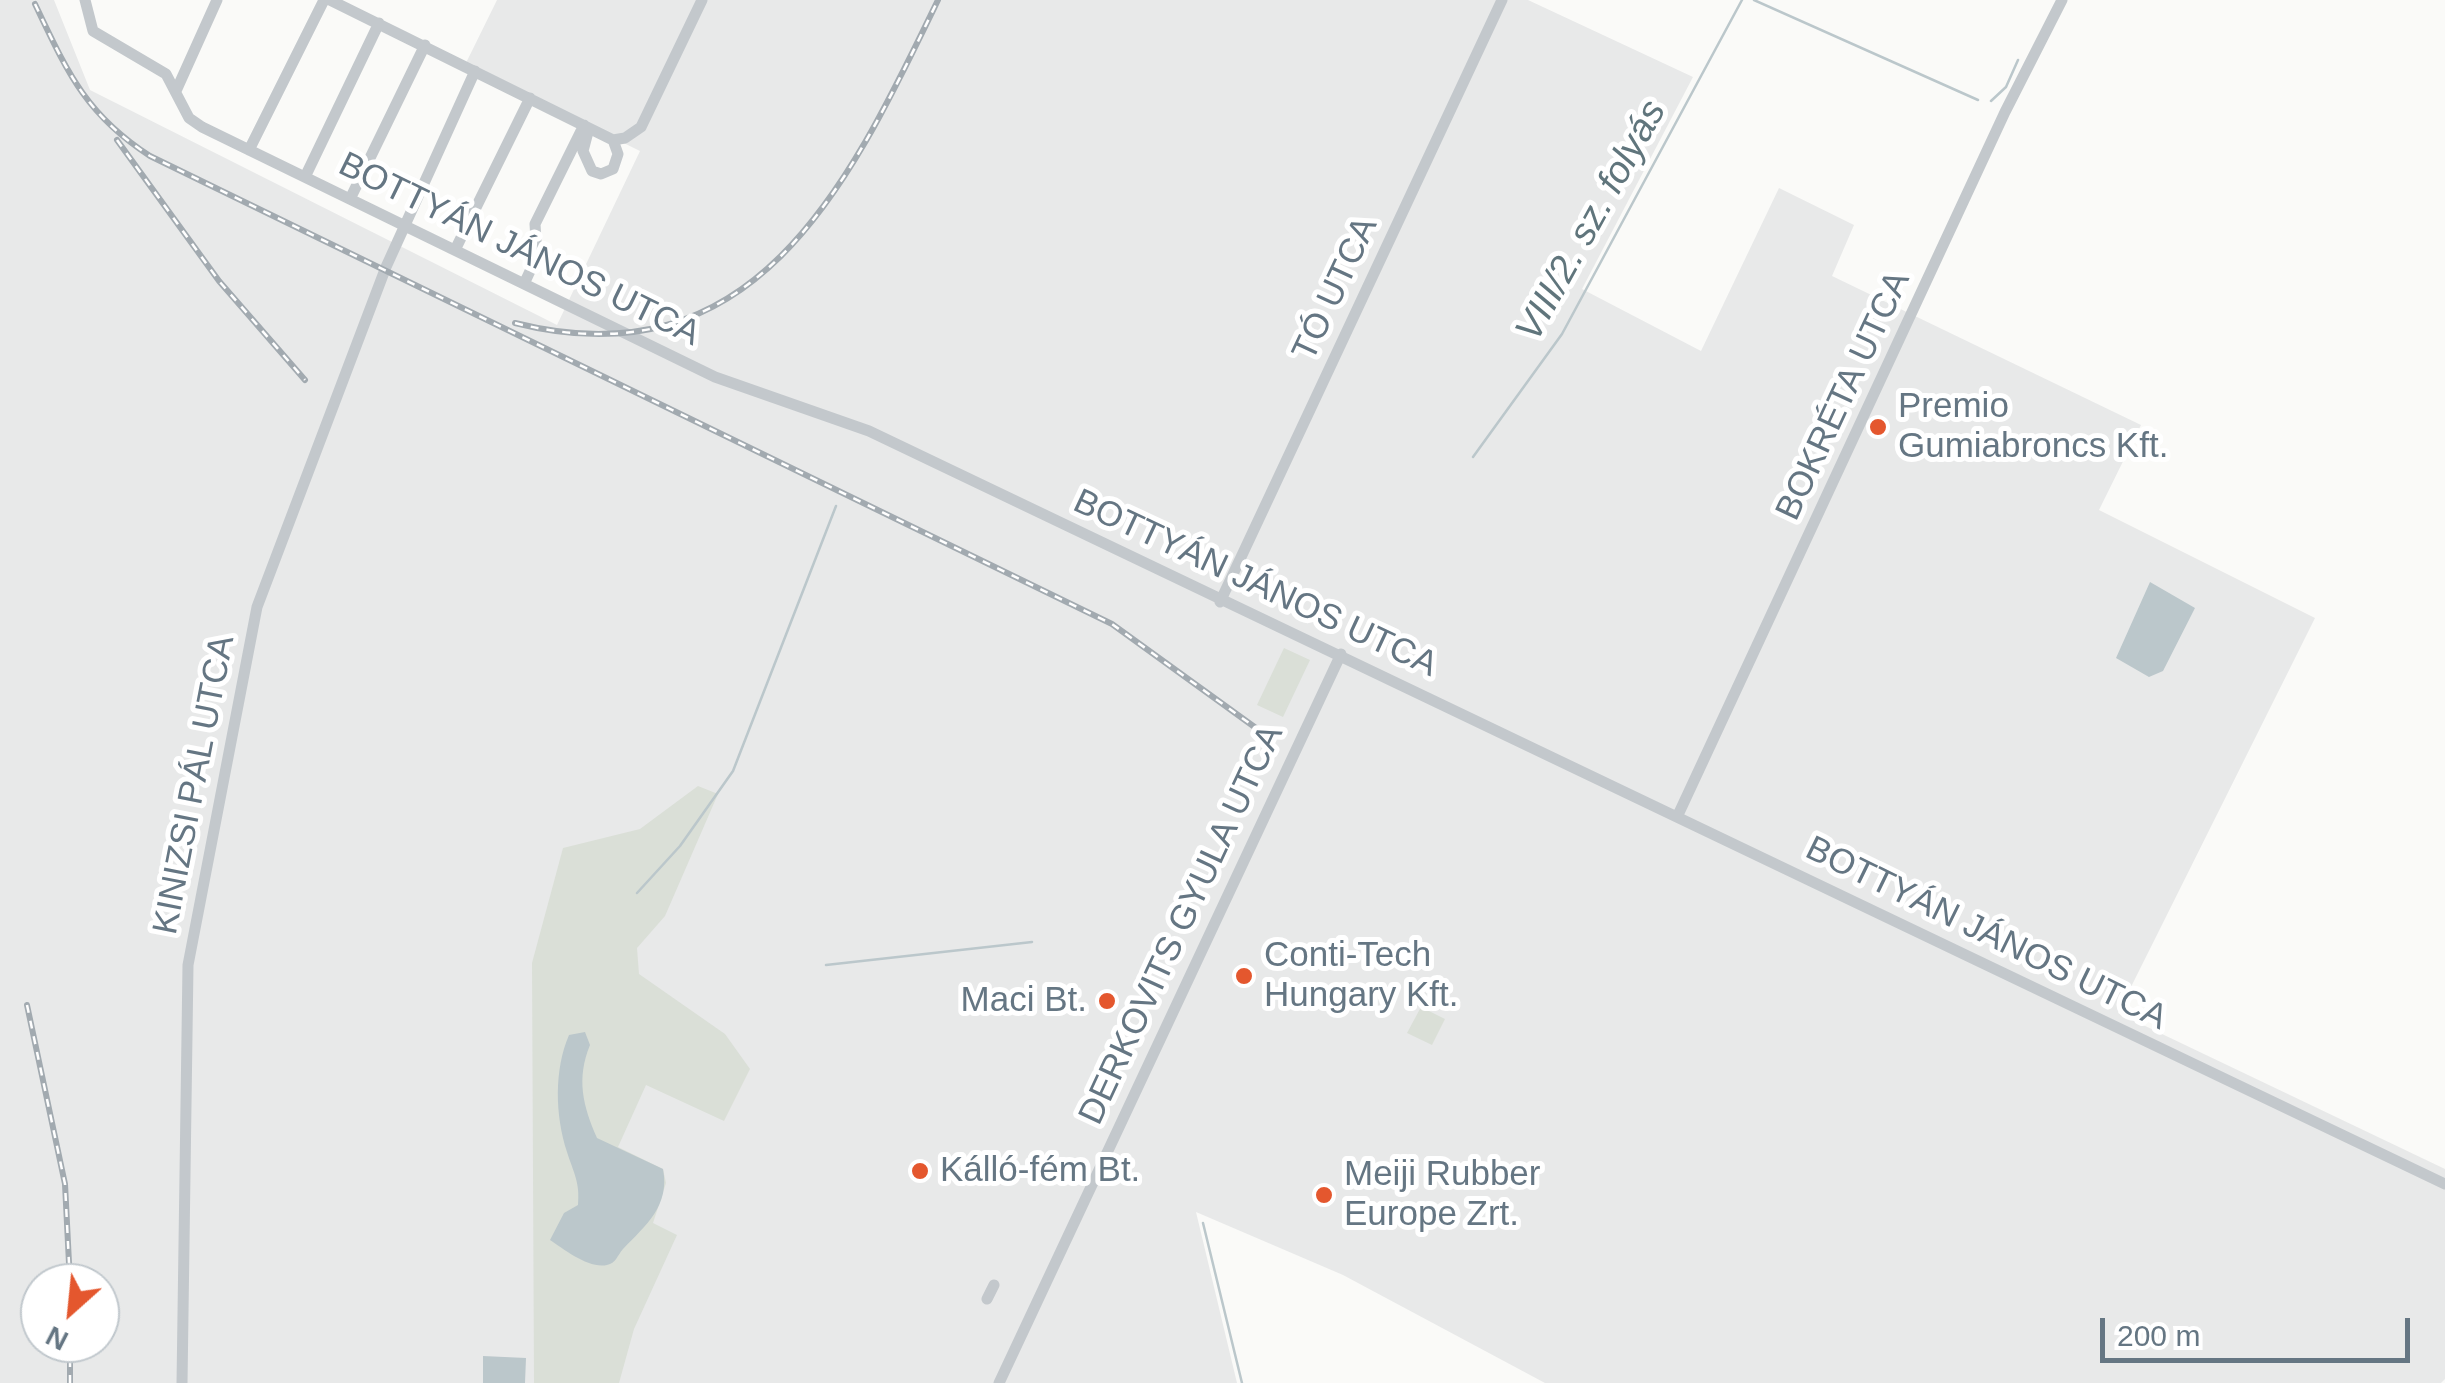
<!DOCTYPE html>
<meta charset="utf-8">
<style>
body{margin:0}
#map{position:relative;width:2445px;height:1383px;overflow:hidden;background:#fafaf8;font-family:Arial,sans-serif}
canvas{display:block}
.north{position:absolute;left:20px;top:1263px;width:100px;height:100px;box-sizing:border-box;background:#fff;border:2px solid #c1c8cd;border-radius:50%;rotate:207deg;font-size:28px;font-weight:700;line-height:40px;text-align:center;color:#657683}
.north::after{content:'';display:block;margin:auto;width:35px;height:45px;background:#e4572e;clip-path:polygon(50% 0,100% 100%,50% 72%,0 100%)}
.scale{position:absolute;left:2100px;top:1318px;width:310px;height:45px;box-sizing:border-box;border:5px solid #657683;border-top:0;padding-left:12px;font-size:30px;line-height:35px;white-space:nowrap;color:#657683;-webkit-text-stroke:8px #fff;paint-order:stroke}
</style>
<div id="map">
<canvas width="2445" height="1383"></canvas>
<div class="north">N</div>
<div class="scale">200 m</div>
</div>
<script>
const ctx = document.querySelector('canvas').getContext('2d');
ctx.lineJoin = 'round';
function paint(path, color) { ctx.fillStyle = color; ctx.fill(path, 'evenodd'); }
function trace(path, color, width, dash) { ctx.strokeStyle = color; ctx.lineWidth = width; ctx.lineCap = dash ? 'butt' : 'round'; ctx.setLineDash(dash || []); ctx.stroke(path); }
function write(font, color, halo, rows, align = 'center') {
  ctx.font = font + ' Arial,sans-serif'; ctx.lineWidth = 10; ctx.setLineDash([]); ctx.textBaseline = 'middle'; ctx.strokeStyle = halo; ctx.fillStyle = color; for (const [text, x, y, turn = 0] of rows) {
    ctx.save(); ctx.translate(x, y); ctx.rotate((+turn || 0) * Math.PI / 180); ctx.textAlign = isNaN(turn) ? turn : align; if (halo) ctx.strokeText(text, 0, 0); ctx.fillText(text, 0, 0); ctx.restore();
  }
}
paint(new Path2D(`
 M0,0H54L90,90L557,325L640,151L465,65L497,0H1528L1693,77L1582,289L1701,351L1779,188L1854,225L1832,276L2141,425L2099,510L2315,618L2118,1013L2445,1169V1379L2441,1383H1545L1343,1275L1196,1212L1237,1383H0ZM40,1283H100V1343H40Z`), '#e8e9e9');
paint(new Path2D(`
 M1284,648L1310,660L1283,717L1257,705Z
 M698,786L718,794L665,916L637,948L639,974L725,1034L750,1069L724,1121L646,1085L618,1147L663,1169L666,1183L653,1223L677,1235L634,1329L619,1383H534L532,963L563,848L640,829Z
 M1421,1007L1445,1019L1432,1045L1407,1033Z`), '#dadfd7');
paint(new Path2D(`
 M2150,582L2195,608L2163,671L2149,677L2116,658Z
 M585,1032L590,1045C576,1079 583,1106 597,1138L663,1169C670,1206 646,1225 623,1249C617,1256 616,1263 607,1265C589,1269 565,1250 550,1240L564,1213L578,1205C580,1182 574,1174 567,1152C555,1115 554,1070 569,1035Z
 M483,1356L526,1358L525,1383H483Z`), '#bbc7cb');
trace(new Path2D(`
 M1754,0L1978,100
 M1991,101L2006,87L2018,60
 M1473,457L1562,334L1742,0
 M637,893L680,846L733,771L836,506
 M826,965L1032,942
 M1203,1223L1242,1383`), '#bbc7cb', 2.5);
trace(new Path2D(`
 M85,0L93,31L166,74L189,118L202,127L715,377L869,431L2445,1184
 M330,0L613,140L625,138L641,127L702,0
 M176,91L217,0
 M589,128L583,151L592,171L601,174L613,169L618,154L613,140
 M249,150L324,0
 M305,177L379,23
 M350,199L425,45
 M455,250L530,98
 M524,284L537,256L535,224L584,125
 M1220,602L1502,0
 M1678,815L2005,112L2062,0
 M987,1299L994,1285
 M182,1383L188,965L257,607L386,267L475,71
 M999,1383L1341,654`), '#c3c8cc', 11);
const rail = new Path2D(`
 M35,4C67,71 85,114 150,156L1112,624L1267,736
 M117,140L219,281L305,380
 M515,323C757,384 850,182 938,0
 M27,1005L65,1184L70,1283
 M70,1383V1343`);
trace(rail, '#a2aab0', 6);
trace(rail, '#fff', 2.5, [8]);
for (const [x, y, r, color] of [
 [1878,427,10,"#e4572e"],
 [1244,976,10,"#e4572e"],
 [1107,1001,10,"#e4572e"],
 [920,1171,10,"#e4572e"],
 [1324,1195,10,"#e4572e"]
]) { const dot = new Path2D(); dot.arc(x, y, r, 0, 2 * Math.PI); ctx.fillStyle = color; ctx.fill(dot); trace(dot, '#fff', 4); }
write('35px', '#657683', '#fff', [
 ["BOTTYÁN JÁNOS UTCA",519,250,26],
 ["TÓ UTCA",1336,289,-65],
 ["BOKRÉTA UTCA",1844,396,-65],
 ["BOTTYÁN JÁNOS UTCA",1255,584,25],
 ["KINIZSI PÁL UTCA",195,785,-79],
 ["DERKOVITS GYULA UTCA",1182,925,-65],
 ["BOTTYÁN JÁNOS UTCA",1986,934,26]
]);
write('35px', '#657683', '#fff', [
 ["Premio",1898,407],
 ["Gumiabroncs Kft.",1898,447],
 ["Conti-Tech",1264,956],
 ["Hungary Kft.",1264,996],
 ["Maci Bt.",1087,1001,"right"],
 ["Kálló-fém Bt.",940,1171],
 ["Meiji Rubber",1344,1175],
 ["Europe Zrt.",1344,1215]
], 'left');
write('italic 38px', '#60757c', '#fff', [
 ["VIII/2. sz. folyás",1592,221,-61]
]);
</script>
